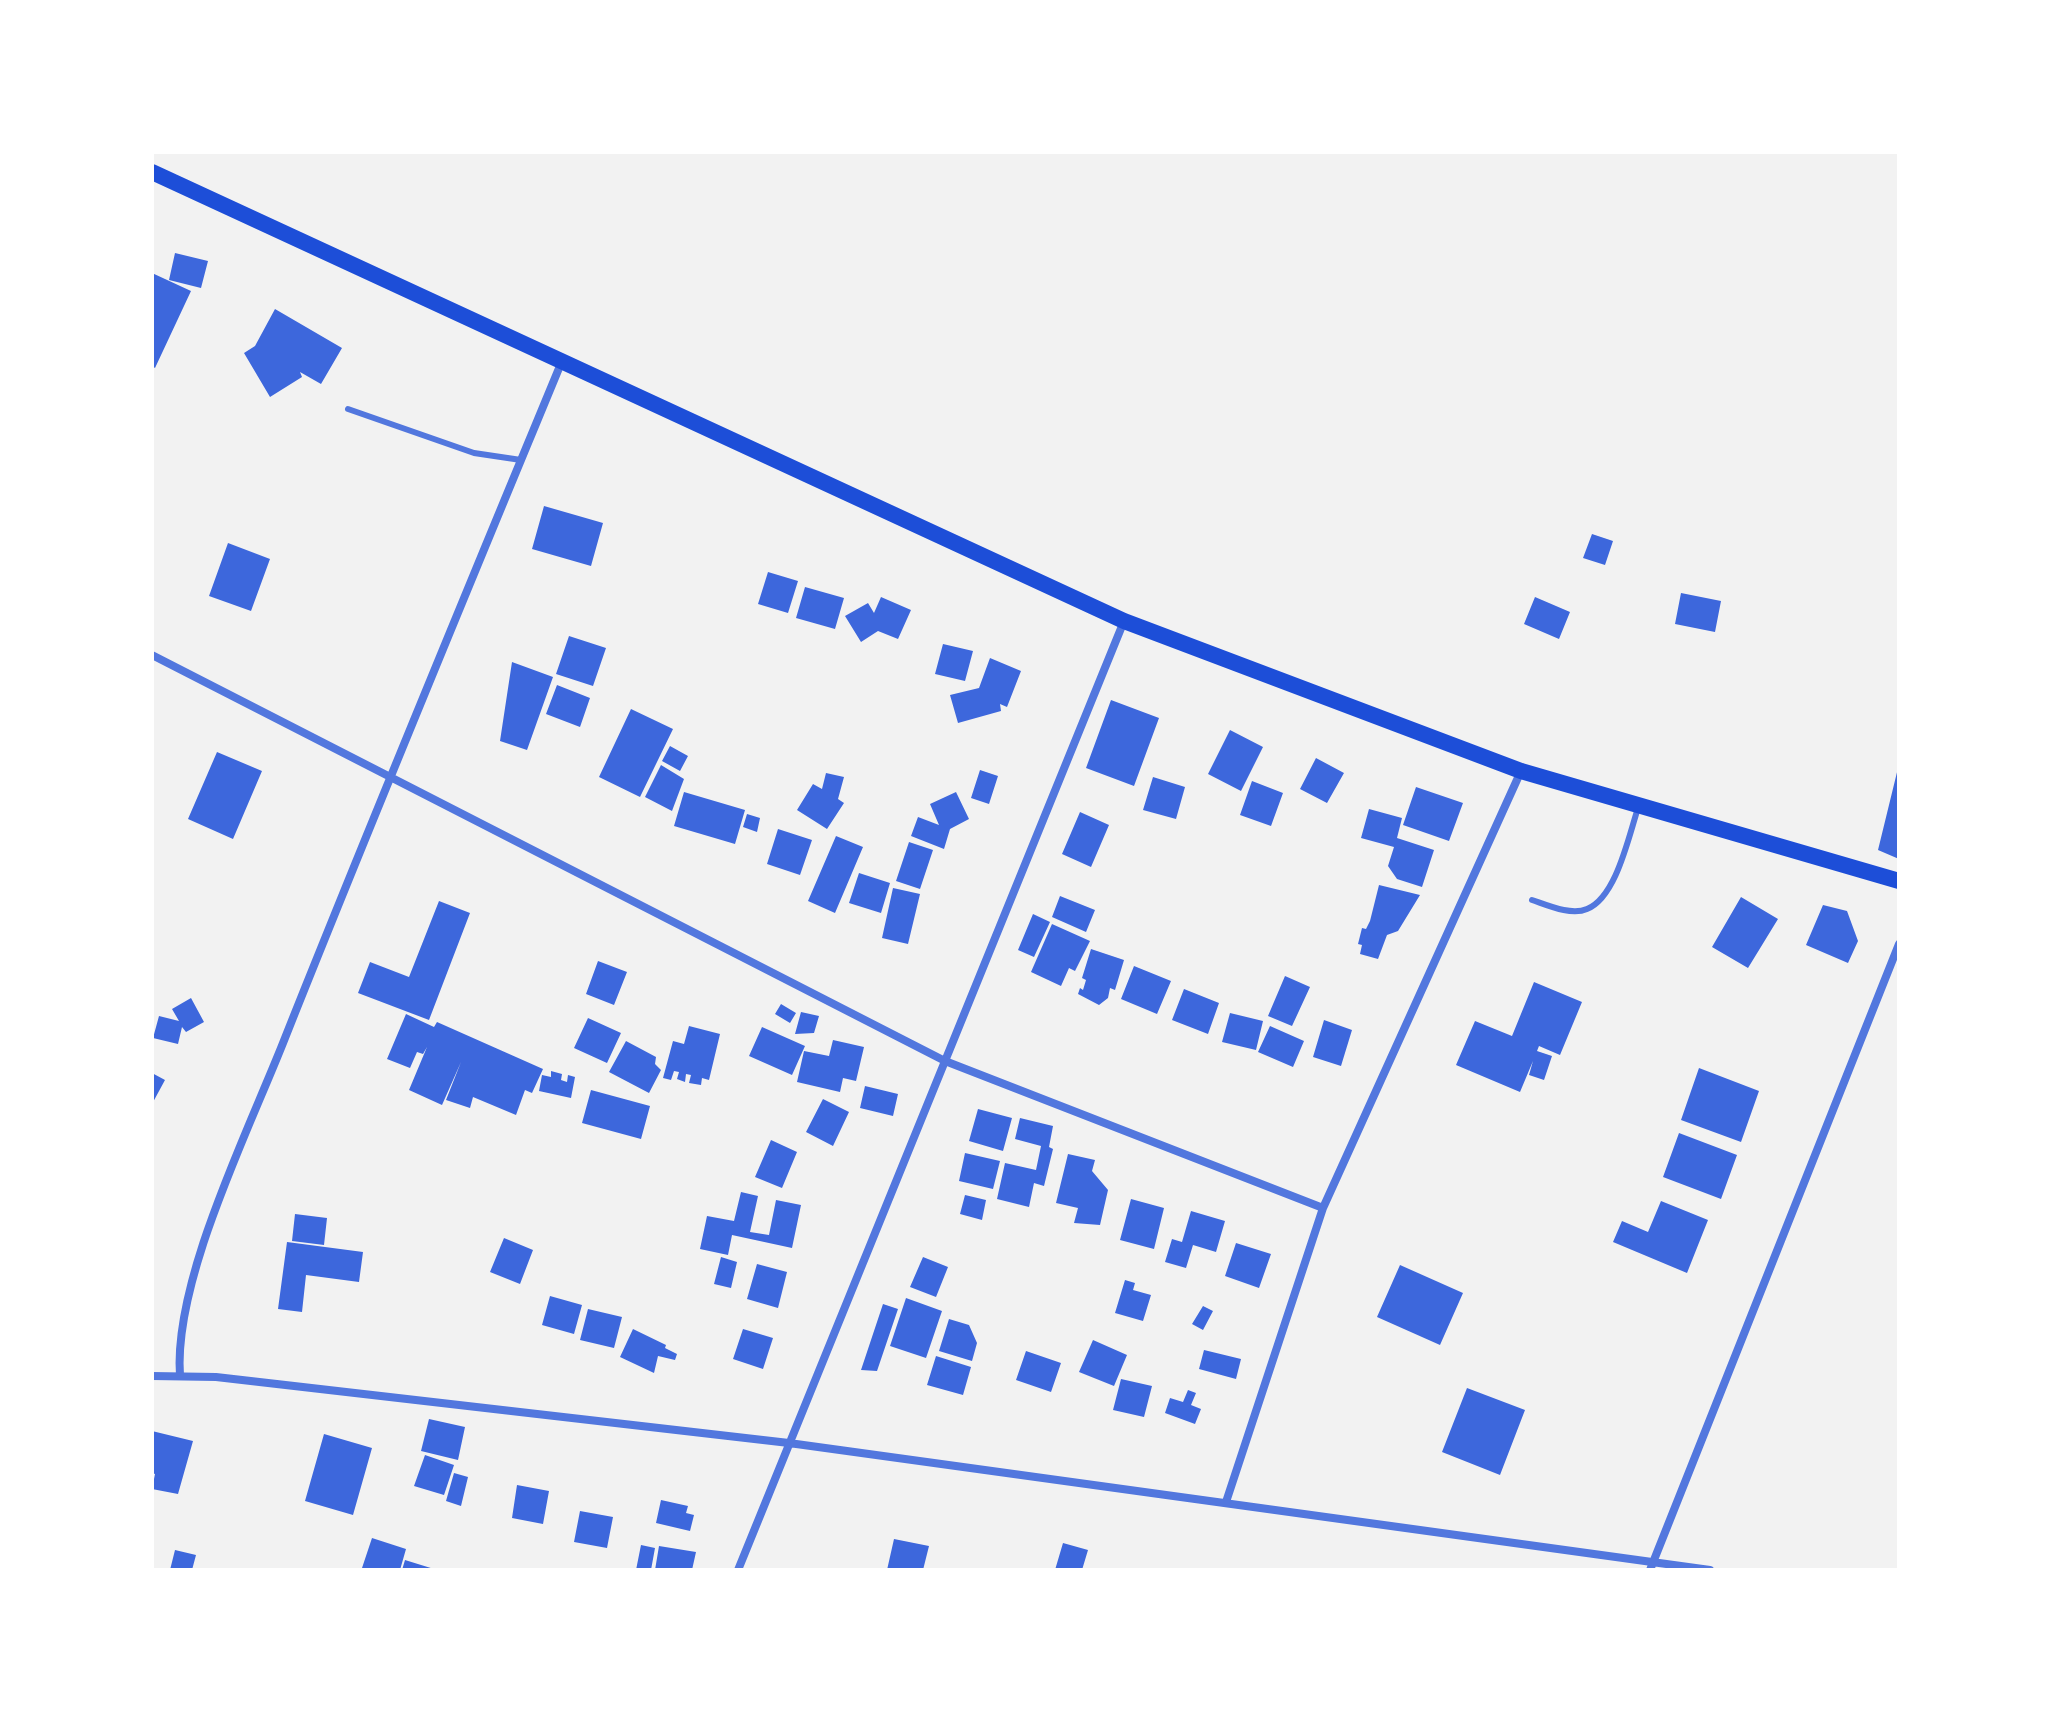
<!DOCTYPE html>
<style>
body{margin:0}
#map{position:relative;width:2051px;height:1722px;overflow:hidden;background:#f2f2f2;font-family:Georgia,serif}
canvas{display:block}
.frame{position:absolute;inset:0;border:154px solid #fff;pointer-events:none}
</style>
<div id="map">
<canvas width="2051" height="1722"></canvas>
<div class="frame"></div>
</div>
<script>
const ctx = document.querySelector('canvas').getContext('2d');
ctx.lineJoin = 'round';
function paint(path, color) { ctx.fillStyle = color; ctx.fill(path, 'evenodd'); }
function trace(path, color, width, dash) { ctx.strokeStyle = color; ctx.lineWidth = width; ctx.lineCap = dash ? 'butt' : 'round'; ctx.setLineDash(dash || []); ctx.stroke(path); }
paint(new Path2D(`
 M175,253L208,261L201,288L169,280Z
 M152,273L191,291L155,368L152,366Z
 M275,309L342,348L321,384L300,372L302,377L270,397L244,353L255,346Z
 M544,506L603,523L591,566L532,549Z
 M1592,534L1613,541L1605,565L1583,558Z
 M228,543L270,559L251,611L209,596Z
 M768,572L798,581L788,613L758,604Z
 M805,587L844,598L835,629L796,618Z
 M1681,593L1721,601L1715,632L1675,624Z
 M881,597L911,610L898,639L878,631L861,642L845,616L868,603L874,613Z
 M1535,597L1570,612L1559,639L1524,624Z
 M569,636L606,648L593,686L556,674Z
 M943,644L973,651L965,681L935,674Z
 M990,658L1021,671L1007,707L1000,704L1001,711L958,723L950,695L979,688Z
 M512,662L553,677L527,750L500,741Z
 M557,685L590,698L580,727L546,714Z
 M1111,700L1159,718L1134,786L1086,768Z
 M631,709L673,729L640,797L599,777Z
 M1230,730L1263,747L1241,791L1208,774Z
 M670,746L688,756L680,771L662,761Z
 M217,752L262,771L233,839L188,819Z
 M1316,758L1344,773L1327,803L1300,789Z
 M1899,764V859L1878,850Z
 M661,765L684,779L672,811L645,797Z
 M980,770L998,776L989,804L971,798Z
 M826,773L844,777L838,799L844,803L827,829L797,810L813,784L822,789Z
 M1153,777L1185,787L1176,819L1143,810Z
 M1252,781L1283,793L1271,826L1240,815Z
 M1416,787L1463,803L1449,841L1403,825Z
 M684,792L745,810L735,844L674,826Z
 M956,792L969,819L950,829L944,849L911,836L918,817L939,825L930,804Z
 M1369,809L1402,818L1397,838L1434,850L1422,887L1397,879L1388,866L1394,847L1361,838Z
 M1080,812L1109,825L1091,867L1062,854Z
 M747,814L760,818L757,832L743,827Z
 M778,829L812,840L800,875L767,864Z
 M836,836L863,847L835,913L808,901Z
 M909,842L933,850L920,889L896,881Z
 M859,873L890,883L881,913L849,903Z
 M1379,885L1420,895L1398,931L1387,935L1378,959L1360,954L1362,945L1358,944L1362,928L1366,929L1370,921Z
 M893,888L920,894L908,944L882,938Z
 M1060,896L1095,910L1086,932L1052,917Z
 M1741,897L1778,919L1748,968L1712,947Z
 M439,901L470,913L429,1020L358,993L370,962L409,977Z
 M1823,905L1847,911L1858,941L1848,963L1806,945Z
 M1033,914L1050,922L1034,957L1018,950Z
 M1052,924L1090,941L1075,971L1069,968L1061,986L1031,972Z
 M1091,949L1124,960L1115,990L1110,988L1108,998L1099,1005L1078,994L1080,988L1083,990L1086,980L1082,978Z
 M598,961L627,972L614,1005L586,994Z
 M1134,966L1171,981L1157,1014L1121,999Z
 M1285,976L1310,987L1292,1026L1268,1016Z
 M1534,982L1582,1002L1560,1055L1539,1046L1537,1051L1552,1056L1544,1080L1529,1075L1533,1061L1520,1092L1456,1065L1475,1021L1512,1036Z
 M1184,989L1219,1003L1208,1034L1172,1020Z
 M191,998L204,1022L186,1032L182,1027L178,1044L153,1038L159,1016L179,1021L172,1009Z
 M781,1004L796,1013L790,1023L775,1014Z
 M801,1012L819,1016L814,1033L795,1034Z
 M1230,1013L1263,1021L1256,1050L1222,1042Z
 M406,1014L434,1027L437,1022L543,1069L532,1093L525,1090L516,1115L473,1097L470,1108L446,1100L461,1062L442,1105L409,1090L427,1047L423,1054L417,1052L410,1068L387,1059Z
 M588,1018L621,1033L607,1063L574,1048Z
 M1324,1020L1352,1030L1341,1066L1313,1057Z
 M689,1026L720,1034L709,1080L702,1078L701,1085L689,1083L691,1075L686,1074L685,1082L677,1079L679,1072L674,1071L671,1080L663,1078L673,1041L684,1044Z
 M1270,1026L1304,1041L1293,1067L1258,1052Z
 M762,1027L805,1046L792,1075L749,1056Z
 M833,1040L864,1047L856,1081L843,1078L840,1092L797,1082L804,1051L829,1056Z
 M626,1041L656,1057L655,1064L661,1070L649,1093L609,1072Z
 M1699,1068L1759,1091L1741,1142L1681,1120Z
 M551,1071L562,1074L561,1080L567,1082L568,1075L575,1077L571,1098L539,1091L542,1075L551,1077Z
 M152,1073L165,1080L152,1104Z
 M865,1086L898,1094L893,1116L860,1108Z
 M591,1090L650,1106L641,1139L582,1123Z
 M823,1099L849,1112L833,1146L806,1132Z
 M978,1109L1012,1118L1003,1151L969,1141Z
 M1020,1118L1053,1126L1049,1147L1053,1149L1044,1186L1034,1183L1029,1207L997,1199L1005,1163L1036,1170L1041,1146L1015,1139Z
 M1679,1133L1737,1155L1721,1199L1663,1177Z
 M771,1140L797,1152L782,1188L755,1177Z
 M965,1153L1000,1161L993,1189L959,1181Z
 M1068,1154L1095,1160L1092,1171L1108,1190L1100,1225L1074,1223L1078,1208L1056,1203Z
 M741,1192L758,1196L750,1232L769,1235L776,1200L801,1205L792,1248L732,1235L728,1255L700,1249L707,1216L734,1221Z
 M965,1195L986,1200L982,1220L960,1214Z
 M1131,1199L1164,1208L1154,1249L1120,1240Z
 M1661,1201L1708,1220L1687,1273L1613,1242L1622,1221L1648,1232Z
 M1191,1211L1225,1221L1216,1252L1193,1245L1186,1268L1165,1262L1172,1239L1182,1242Z
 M295,1214L327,1218L324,1245L292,1241Z
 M504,1238L533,1250L520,1284L490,1272Z
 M287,1242L363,1252L359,1282L306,1275L302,1312L278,1309Z
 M1236,1243L1271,1254L1259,1288L1225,1276Z
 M721,1257L737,1262L731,1288L714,1284Z
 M923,1257L948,1267L936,1297L910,1287Z
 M757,1264L787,1272L778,1308L747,1299Z
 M1400,1265L1463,1293L1440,1345L1377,1317Z
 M1125,1280L1135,1283L1133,1290L1151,1295L1143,1321L1115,1313Z
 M550,1296L582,1305L574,1334L542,1325Z
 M906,1298L942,1311L926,1358L890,1346Z
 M883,1304L898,1309L877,1371L861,1370Z
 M1203,1306L1213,1311L1203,1330L1192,1324Z
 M588,1309L622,1317L614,1348L580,1340Z
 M949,1319L969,1325L977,1343L972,1361L939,1351Z
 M633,1329L666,1345L665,1348L677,1354L675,1360L658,1356L654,1373L620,1357Z
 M743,1329L773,1338L763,1369L733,1359Z
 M1093,1340L1127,1355L1114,1386L1079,1372Z
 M1204,1350L1241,1359L1236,1379L1199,1369Z
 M1026,1351L1061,1363L1051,1392L1016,1380Z
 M936,1356L971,1367L963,1395L927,1385Z
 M1121,1379L1152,1386L1144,1417L1113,1410Z
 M1467,1388L1525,1410L1500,1475L1442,1452Z
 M1188,1390L1196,1393L1191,1405L1201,1409L1195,1424L1165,1413L1170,1398L1183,1402Z
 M429,1419L465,1427L458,1460L421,1451Z
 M152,1431L193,1441L178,1494L152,1489L155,1474L152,1473Z
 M324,1434L372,1448L353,1515L305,1501Z
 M425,1455L454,1465L444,1495L414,1486Z
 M454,1473L468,1477L461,1506L446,1501Z
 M517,1485L549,1491L543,1524L512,1518Z
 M661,1500L688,1506L686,1513L694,1515L690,1531L656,1523Z
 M580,1511L613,1517L607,1548L574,1542Z
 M372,1538L406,1549L400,1570L362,1568Z
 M894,1539L929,1546L923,1570H887Z
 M1063,1543L1088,1550L1082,1570H1055Z
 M641,1545L655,1548L651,1570H636Z
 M659,1546L696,1552L692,1570H655Z
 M175,1550L196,1555L192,1570H170Z
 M405,1560L434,1569V1570H402Z`), '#3d67dc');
trace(new Path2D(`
 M348,409L474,453L521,460
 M1532,900C1547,905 1571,916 1587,909C1617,897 1629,834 1639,805`), '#5277de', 6);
trace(new Path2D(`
 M152,655L945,1061L1323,1208L1521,771
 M152,1376L216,1377L789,1443L1710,1570
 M180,1376C173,1281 249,1130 285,1038C375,812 469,586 562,361
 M1226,1502L1323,1208
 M738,1570L1124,621
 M1650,1570L1899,944`), '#5277de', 8);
trace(new Path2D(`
 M152,172L1124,621L1521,771L1899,881`), '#1d4ed8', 16);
</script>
